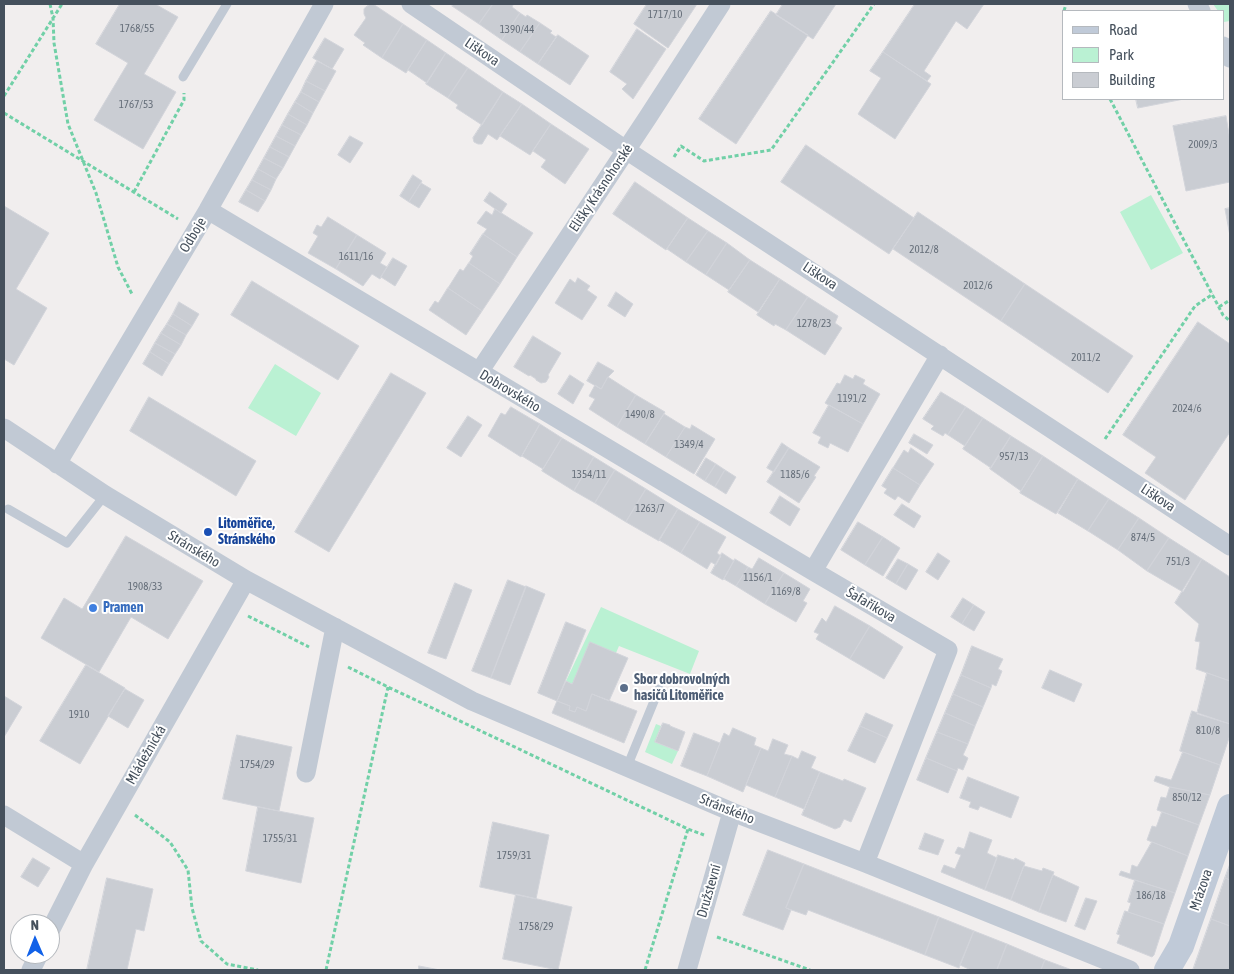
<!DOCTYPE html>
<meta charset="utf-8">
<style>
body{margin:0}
#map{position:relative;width:1234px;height:974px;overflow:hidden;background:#f1eeee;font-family:"Asap Condensed",sans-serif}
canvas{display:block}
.frame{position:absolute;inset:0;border:5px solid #45505c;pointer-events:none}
.legend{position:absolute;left:1062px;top:10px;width:162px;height:90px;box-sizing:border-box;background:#fff;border:1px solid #b5b9be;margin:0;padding:6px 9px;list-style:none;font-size:15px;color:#45505c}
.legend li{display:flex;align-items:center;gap:10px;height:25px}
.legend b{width:25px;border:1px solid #b5b9be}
.north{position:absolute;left:10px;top:914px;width:50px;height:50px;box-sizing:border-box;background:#fff;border:1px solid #b5b9be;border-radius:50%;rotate:359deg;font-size:14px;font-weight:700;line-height:20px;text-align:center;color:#45505c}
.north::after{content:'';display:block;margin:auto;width:18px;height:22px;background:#1161e8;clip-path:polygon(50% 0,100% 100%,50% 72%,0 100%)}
</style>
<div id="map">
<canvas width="1234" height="974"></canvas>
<div class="frame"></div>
<ul class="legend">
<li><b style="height:6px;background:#c0cad8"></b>Road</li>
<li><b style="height:14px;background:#baf1d3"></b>Park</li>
<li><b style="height:14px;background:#cacdd3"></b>Building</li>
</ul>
<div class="north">N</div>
</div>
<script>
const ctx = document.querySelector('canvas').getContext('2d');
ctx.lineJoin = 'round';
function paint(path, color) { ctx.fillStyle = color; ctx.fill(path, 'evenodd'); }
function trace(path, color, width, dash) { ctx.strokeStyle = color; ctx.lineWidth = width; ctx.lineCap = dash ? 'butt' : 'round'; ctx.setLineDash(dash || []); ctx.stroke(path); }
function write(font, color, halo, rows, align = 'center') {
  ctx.font = font + ' "Asap Condensed",sans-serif'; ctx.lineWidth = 4; ctx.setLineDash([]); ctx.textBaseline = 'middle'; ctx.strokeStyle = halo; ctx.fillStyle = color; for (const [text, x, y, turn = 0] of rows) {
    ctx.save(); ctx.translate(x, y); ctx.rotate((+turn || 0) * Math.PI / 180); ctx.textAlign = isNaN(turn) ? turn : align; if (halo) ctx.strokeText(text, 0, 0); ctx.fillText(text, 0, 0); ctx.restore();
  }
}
paint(new Path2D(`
 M1213,4H1230V21L1224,22L1223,20V11H1218Z
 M1151,195L1183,253L1151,270L1120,212Z
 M275,364L321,393L296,436L248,408Z
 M601,607L699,651L690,674L619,646L616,653L572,684L566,681Z
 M656,724L661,726L655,742L678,751L672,764L645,752Z`), '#baf1d3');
const building = new Path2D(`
 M120,4H155L178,17L144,74L176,92L143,149L94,120L128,63L96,44Z
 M370,4H373L403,24L382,58L363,45L365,43L354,35L366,18L364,14V9Z
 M454,4H493L479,24L452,6Z
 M493,4H512L513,5L512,7L520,13L502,40L479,24Z
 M647,4H697L668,48L634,24Z
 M783,4H836L813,39L776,15Z
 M915,4H984L967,29L956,21L924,71L931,76L927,81L883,52Z
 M771,11L808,35L736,144L699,119Z
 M520,13L526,17L527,15L540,23L520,52L502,40Z
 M540,23L552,31L550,33L556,37L538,64L520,52Z
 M403,24L427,40L406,73L382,58Z
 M637,29L666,49L633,99L622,89L627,84L610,72Z
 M558,35L589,56L570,85L538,64Z
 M325,38L344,49L332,69L313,58Z
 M427,40L446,53L427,83L408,70Z
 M883,52L931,84L895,139L858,114L881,78L870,71Z
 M446,53L468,68L448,98L426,84Z
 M317,61L336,71L325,91L306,81Z
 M468,68L503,92L482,125L456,108L458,105L448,98Z
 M306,81L325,91L319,102L301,92Z
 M301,92L319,102L313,113L295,102Z
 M503,92L522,104L497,140L488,134L482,144H478L474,142L473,138Z
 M1136,99H1184L1138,108Z
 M295,102L313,113L307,125L288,114Z
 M522,104L551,124L530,155L500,136Z
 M288,114L307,125L301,135L282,125Z
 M1226,116L1230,140V182L1186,191L1173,126Z
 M551,124L589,149L565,184L541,167L546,160L533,151Z
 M282,125L301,135L295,146L276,136Z
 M276,136L295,146L289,157L270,147Z
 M350,136L363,143L350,163L338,155Z
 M806,145L914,218L889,254L781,182Z
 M270,147L289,157L283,168L264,158Z
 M264,158L283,168L276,179L258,169Z
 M258,169L276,179L271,190L252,180Z
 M413,175L422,181L409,202L400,196Z
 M252,180L271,190L265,201L246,190Z
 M635,182L688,218L666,250L613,214Z
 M421,183L431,189L419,208L409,202Z
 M246,190L265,201L258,212L239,202Z
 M490,192L507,204L501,213L484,201Z
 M4,206L49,233L16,289L47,308L14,365L4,359Z
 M1230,208V236L1225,209Z
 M495,209L533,233L517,257L483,234L487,229L477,223L486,211L492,215Z
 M918,212L1025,284L1001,321L893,249Z
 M328,217L357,235L336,269L308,253L318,236L313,233L317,225L321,227Z
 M688,218L708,231L686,262L667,249Z
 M708,231L727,243L706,275L686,262Z
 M483,234L517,257L500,284L469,263L473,256L470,254Z
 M357,235L386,253L380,263L387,267L380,279L372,274L363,286L336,269Z
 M727,243L750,260L729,290L706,275Z
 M393,258L407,266L395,286L381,277Z
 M750,260L780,279L758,312L728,292Z
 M469,263L500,284L482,311L448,288L460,269L463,271Z
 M578,278L590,286L587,290L597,297L582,320L555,303L570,279L575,283Z
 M780,279L808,297L786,330L775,324L774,326L757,315Z
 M252,281L359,346L338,380L231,315Z
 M1025,284L1133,356L1108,393L1001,321Z
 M448,288L482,311L466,335L429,310L435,301L438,303Z
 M616,292L633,304L625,317L608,306Z
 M808,297L838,316L835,323L842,328L825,355L786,330Z
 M179,302L199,314L192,326L173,314Z
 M173,314L192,326L186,335L167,324Z
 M1198,322L1230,344V432L1185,500L1145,473L1156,457L1123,435Z
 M167,324L186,335L181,345L161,333Z
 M161,333L181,345L175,354L155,343Z
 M533,336L561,353L548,375L549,377L546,382L541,383L536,380V379L530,375L529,376L514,367Z
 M155,343L175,354L169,364L150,352Z
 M150,352L169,364L162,376L143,364Z
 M598,362L614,371L608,377L601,389L587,381Z
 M391,373L426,393L329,552L295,532Z
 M570,375L584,384L573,404L558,394Z
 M845,375L853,379L855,375L865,380L863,384L880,394L863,424L825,403L837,383L840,384Z
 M608,377L636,395L617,427L589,409L595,399L589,396L595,385L601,389Z
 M941,392L966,407L948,435L945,433L943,436L931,429L934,426L923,419Z
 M636,395L665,412L645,444L617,427Z
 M149,397L256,461L236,496L130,431Z
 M829,405L863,424L848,452L830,443L828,448L818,443L821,437L813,433Z
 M511,407L540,424L521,457L488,436L501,413L505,415Z
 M966,407L983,418L965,446L948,435Z
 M664,414L685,427L666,457L645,444Z
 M468,416L482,425L461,457L447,448Z
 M983,418L1011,436L991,468L963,449Z
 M540,424L562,438L543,469L522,456Z
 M692,425L715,439L694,474L666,457L685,427L690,429Z
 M914,434L933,445L927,454L909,443Z
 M1011,436L1043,456L1021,491L990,469Z
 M562,438L594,457L574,491L542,471Z
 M782,443L789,448L774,472L767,468Z
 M789,448L820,467L814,476L816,477L799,503L767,482Z
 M911,448L934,464L920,485L893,468L904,450L908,453Z
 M1043,456L1078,479L1056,514L1020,493Z
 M594,457L615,470L595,503L574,491Z
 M706,458L716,464L705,481L696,475Z
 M716,464L725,470L715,487L705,481Z
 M893,468L920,485L909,503L898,496L895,500L884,493L887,489L882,486Z
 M615,470L646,489L626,522L595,503Z
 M725,470L736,477L726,494L715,487Z
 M1078,479L1109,499L1088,531L1058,513Z
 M646,489L678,509L659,541L626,522Z
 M780,496L800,509L790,526L770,513Z
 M1109,499L1139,518L1118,550L1088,531Z
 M902,504L921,516L914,528L894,515Z
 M678,509L700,522L681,553L659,540Z
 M1139,518L1169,538L1147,571L1118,550Z
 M700,522L726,537L717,553L721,556L716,565L711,562L707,569L681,553Z
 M858,522L883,537L865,565L841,550Z
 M126,536L203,581L168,639L131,617L99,672L41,638L64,598L82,609Z
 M883,537L900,548L883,576L865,565Z
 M1169,538L1202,559L1183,592L1147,571Z
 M722,553L734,561L723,580L711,573Z
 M938,553L950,561L938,580L926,572Z
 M759,558L784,573L765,604L736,586L748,567L752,569Z
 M735,559L748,567L736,586L724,579Z
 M898,559L908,564L896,584L886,578Z
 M1202,559L1230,577V681L1196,669L1200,642L1195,641L1199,624L1175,603Z
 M908,564L918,570L906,590L896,584Z
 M784,573L810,589L803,601L807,603L796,622L765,604Z
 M508,580L526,587L491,678L472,671Z
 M455,583L472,590L446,659L428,653Z
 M526,586L545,594L510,685L491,678Z
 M963,598L974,605L962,624L951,617Z
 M974,605L985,612L974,631L962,624Z
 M835,606L870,626L850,659L816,639L819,634L814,632L822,618L826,622Z
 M566,622L586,630L557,701L538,693Z
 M870,626L903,647L884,679L850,659Z
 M590,642L628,658L609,701L592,694L586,711L577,707L575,712L569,710L570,706L557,701L566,681L572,684Z
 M972,646L1003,659L998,669L1002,671L996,686L992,684L991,688L961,675Z
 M86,665L125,688L80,764L40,741Z
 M1050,670L1082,684L1074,702L1042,688Z
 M1207,673L1230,681V724L1197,714Z
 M961,675L991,688L983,707L953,694Z
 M125,689L144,700L128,728L108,716Z
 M592,694L637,711L624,743L552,713L557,701L570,706L569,710L575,712L577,707L586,711Z
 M953,694L983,707L975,726L945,713Z
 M4,696L22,707L4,737Z
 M1192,711L1230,724V735L1220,765L1180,751Z
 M866,713L893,725L887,738L860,726Z
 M945,713L975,726L968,744L937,732Z
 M663,723L670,725V726L685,732L678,751L655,742Z
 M860,726L887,738L875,763L848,751Z
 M733,728L756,738L754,745L761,748L743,792L707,776L724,733L729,736Z
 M937,732L968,744L963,755L968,758L963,770L958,768L957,771L926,758Z
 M694,733L720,743L707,776L681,766Z
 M237,735L292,747L279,811L223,799Z
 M773,739L788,745L784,754L792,756L775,797L746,785L761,748L768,751Z
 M802,751L816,757L811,768L820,772L804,809L775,797L792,756L798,759Z
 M1183,752L1220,765L1210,795L1170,787L1154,781L1156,776L1171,780Z
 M926,758L957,771L948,793L917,780Z
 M820,772L843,781L844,779L866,788L851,822L844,819L840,827L835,829L802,815Z
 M968,777L1019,797L1011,818L980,806L978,810L969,807L971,802L960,798Z
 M1170,787L1210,795L1199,825L1157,810L1161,797L1166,798Z
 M258,807L314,818L301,883L246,871Z
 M1162,812L1199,825L1188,856L1147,840L1152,826L1156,827Z
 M493,822L549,835L536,899L480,887Z
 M970,832L992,840L987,853L997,858L985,890L941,872L944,865L955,869L961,855L955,853L958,847L964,849Z
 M925,833L944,840L938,855L919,849Z
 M1152,842L1188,856L1175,893L1119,875L1121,871L1130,874L1132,865L1137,867Z
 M768,850L804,864L786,908L791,910L783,930L743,915Z
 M998,855L1014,860L1015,858L1025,863L1011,900L985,890Z
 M33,858L50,868L38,887L21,877Z
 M804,864L939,917L925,955L808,910L806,915L786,908Z
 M1230,864V880L1225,878Z
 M1024,866L1042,871L1043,868L1054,872L1039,912L1011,900Z
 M1053,875L1079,887L1066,922L1039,912Z
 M107,878L153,889L144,931L136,929L127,970H87Z
 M1225,878L1230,880V926L1211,919Z
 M1135,880L1175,893L1164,924L1128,912L1131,903L1128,902Z
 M516,894L572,907L558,970L503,959Z
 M1086,898L1097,901L1085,930L1075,926Z
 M1125,911L1164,924L1154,955L1152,957L1117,943L1120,935L1117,934Z
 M939,917L974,931L959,968L925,955Z
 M1211,919L1230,926V970H1193Z
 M974,931L1007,944L997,970H971L960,965Z
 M1007,944L1045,960L1041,970H997Z
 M1045,960L1072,970H1041Z
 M419,966L440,970H419Z`);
paint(building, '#cacdd3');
trace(building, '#d2d4da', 1);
trace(new Path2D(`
 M50,4L53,18L54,43L68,124L96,193L118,267L132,294
 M1064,11L1066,4
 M4,96L62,4
 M1110,99L1223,315L1230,321
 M4,113L178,219
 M674,157L681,146L704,161L771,150L874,4
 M134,192L184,100V93
 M1219,307L1230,300
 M1105,439L1195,306L1213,294
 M248,616L309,647
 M348,667L388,687L688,829L704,835
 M135,815L170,842L188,870L192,908L201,941L227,964L258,970
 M717,937L810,970
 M326,970L388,687
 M645,970L688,829`), '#71d0a7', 3, [4, 2.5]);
trace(new Path2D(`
 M183,77L227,4
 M8,509L67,543L105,495
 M627,767L659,689`), '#c1c9d4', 9);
trace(new Path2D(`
 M411,4L626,150L1230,546
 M1197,4L1201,11
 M1223,46L1230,58
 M208,210L813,571L948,650L865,863
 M479,372L648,117L721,4
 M4,428L105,495L246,580L472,701L732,812L865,863L1130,970
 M57,464L208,210L324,4
 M813,571L940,355
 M306,773L335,627
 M4,815L84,864
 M50,931L84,864L246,580
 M31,970L39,954
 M687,970L732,812`), '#c1c9d4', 19);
trace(new Path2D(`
 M1167,970L1181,946L1230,807`), '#c0cad8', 26);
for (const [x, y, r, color] of [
 [208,532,5,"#1a4fb4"],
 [93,608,5,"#3f7fe0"],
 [624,688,5,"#5c6f8a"]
]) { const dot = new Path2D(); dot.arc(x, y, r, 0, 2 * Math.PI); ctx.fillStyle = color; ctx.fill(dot); trace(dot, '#fff', 2); }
write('11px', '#666f7a', null, [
 ["1717/10",665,15],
 ["1768/55",137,29],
 ["1390/44",517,30],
 ["1767/53",136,105],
 ["2009/3",1203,145],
 ["2012/8",924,250],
 ["1611/16",356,257],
 ["2012/6",978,286],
 ["1278/23",814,324],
 ["2011/2",1086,358],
 ["1191/2",852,399],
 ["2024/6",1187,409],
 ["1490/8",640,415],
 ["1349/4",689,445],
 ["957/13",1014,457],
 ["1354/11",589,475],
 ["1185/6",795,475],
 ["1263/7",650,509],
 ["874/5",1143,538],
 ["751/3",1178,562],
 ["1156/1",758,578],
 ["1908/33",145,587],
 ["1169/8",786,592],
 ["1910",79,715],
 ["810/8",1208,731],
 ["1754/29",257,765],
 ["850/12",1187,798],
 ["1755/31",280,839],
 ["1759/31",514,856],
 ["186/18",1151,896],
 ["1758/29",536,927]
]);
write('14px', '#45505c', '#fff', [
 ["Liškova",482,52,34],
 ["Elišky Krásnohorské",601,188,-56],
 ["Odboje",193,235,-59],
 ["Liškova",820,276,33],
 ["Dobrovského",510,391,31],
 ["Liškova",1158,498,33],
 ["Stránského",194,549,31],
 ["Šafaříkova",871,605,30],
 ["Mládežnická",146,755,-60],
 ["Stránského",727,809,22],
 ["Mrázova",1201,890,-71],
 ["Družstevní",709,891,-74]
]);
write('bold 14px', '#164399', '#fff', [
 ["Litoměřice,",218,524],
 ["Stránského",218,540]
], 'left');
write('bold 14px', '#366cbe', '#fff', [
 ["Pramen",103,608]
], 'left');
write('bold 14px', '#4e5e75', '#fff', [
 ["Sbor dobrovolných",634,680],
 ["hasičů Litoměřice",634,696]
], 'left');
</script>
